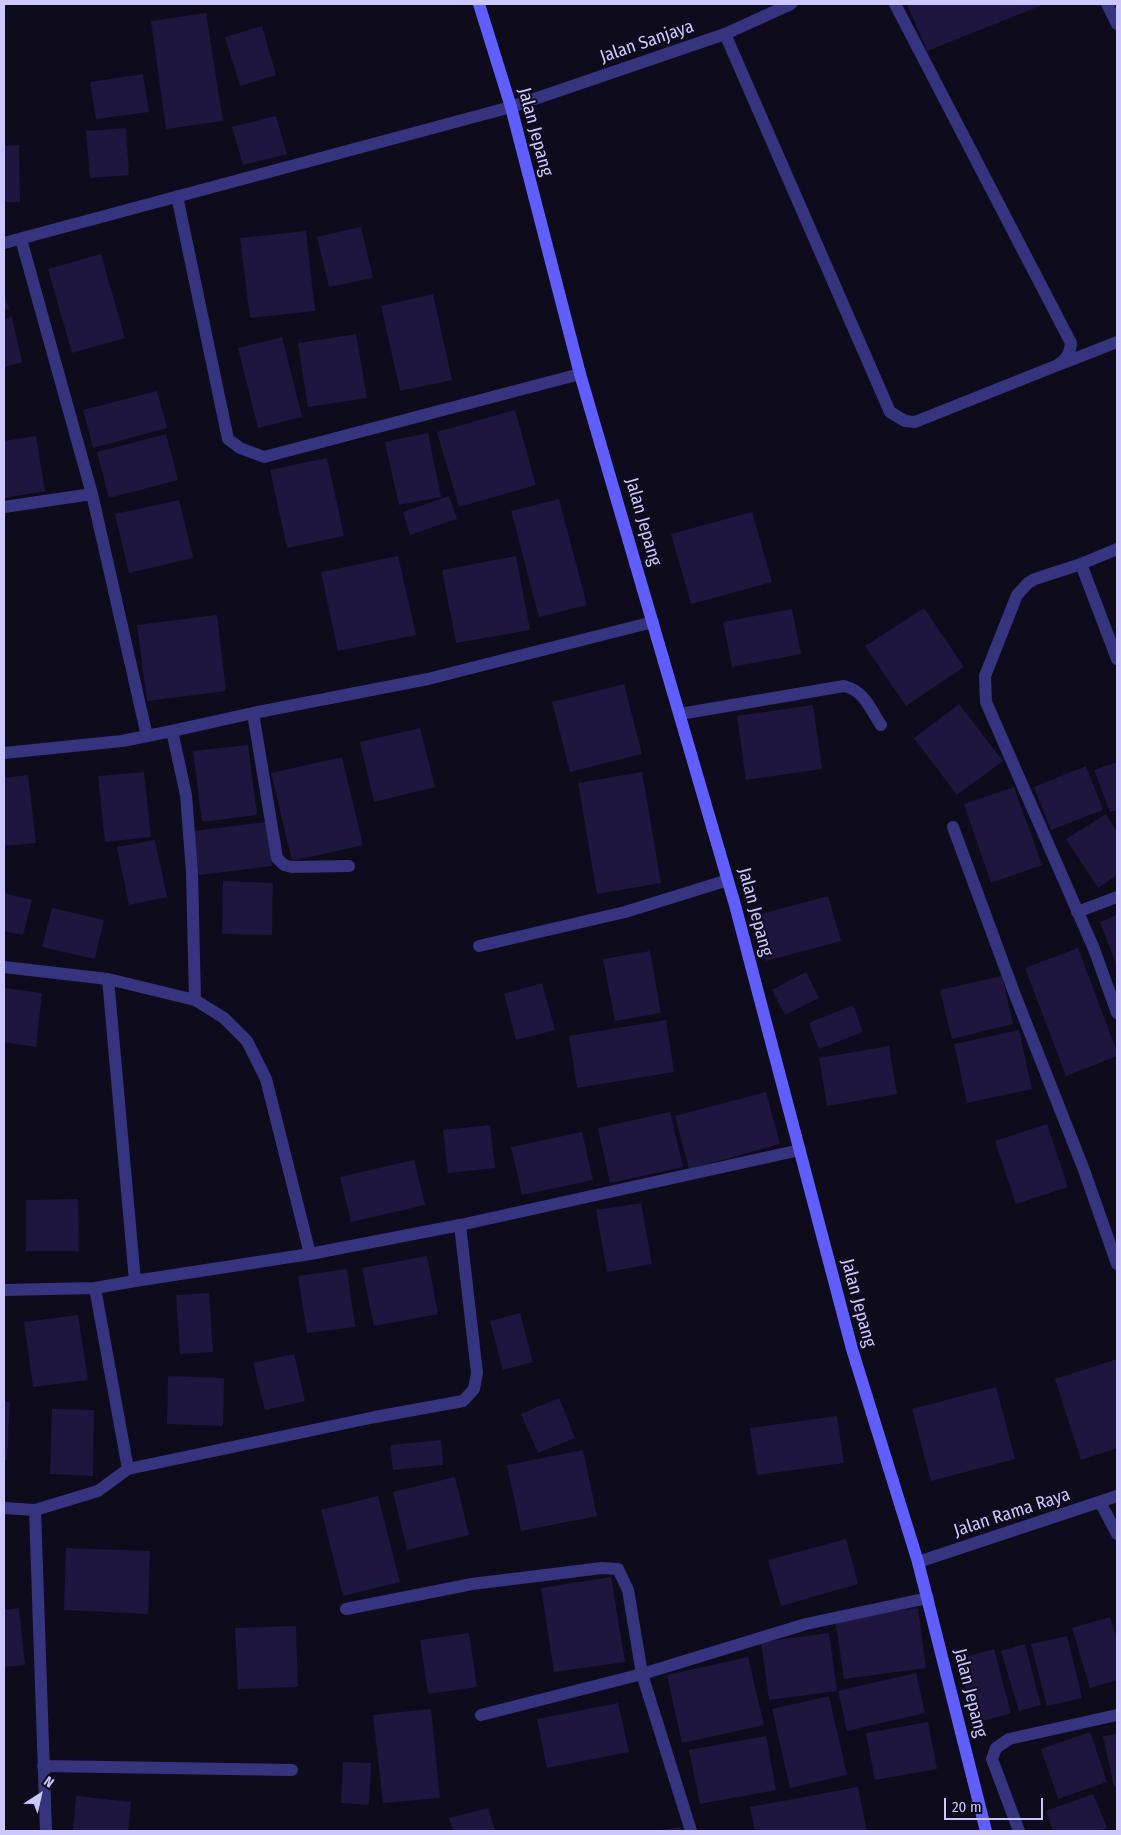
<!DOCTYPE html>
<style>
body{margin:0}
#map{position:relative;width:1121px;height:1835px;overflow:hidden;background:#0e0b1d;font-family:"Fira Sans Condensed",sans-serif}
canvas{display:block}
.frame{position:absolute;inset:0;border:5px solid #cdc7ff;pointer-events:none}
.north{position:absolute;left:15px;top:1770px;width:50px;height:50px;-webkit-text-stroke:4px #0e0b1d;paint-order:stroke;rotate:35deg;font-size:14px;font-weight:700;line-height:20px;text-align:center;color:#cdc7ff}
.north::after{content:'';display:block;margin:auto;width:18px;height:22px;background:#cdc7ff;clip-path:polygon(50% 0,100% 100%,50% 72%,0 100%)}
.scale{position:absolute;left:944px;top:1798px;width:99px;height:22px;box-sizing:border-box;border:2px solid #cdc7ff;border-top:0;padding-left:6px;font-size:15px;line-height:18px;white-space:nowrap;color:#cdc7ff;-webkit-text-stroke:4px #0e0b1d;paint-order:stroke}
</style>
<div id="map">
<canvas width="1121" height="1835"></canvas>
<div class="frame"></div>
<div class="north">N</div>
<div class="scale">20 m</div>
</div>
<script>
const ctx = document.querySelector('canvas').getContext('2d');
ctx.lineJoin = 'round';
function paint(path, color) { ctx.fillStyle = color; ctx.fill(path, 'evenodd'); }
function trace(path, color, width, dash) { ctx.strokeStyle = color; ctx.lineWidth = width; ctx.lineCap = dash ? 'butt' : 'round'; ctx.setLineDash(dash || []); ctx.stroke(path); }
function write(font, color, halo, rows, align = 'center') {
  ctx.font = font + ' "Fira Sans Condensed",sans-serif'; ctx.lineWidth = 4; ctx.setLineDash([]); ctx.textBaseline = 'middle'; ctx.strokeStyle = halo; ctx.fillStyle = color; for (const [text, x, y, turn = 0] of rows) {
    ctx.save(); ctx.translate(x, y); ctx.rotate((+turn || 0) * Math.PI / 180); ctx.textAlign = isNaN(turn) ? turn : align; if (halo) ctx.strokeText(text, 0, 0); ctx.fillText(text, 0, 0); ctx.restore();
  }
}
paint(new Path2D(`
 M907,4H1045L927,51Z
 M206,13L223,121L166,129L151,21Z
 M262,26L276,75L240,86L225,37Z
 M143,74L149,112L96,119L90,82Z
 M276,116L287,154L243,165L232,127Z
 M126,128L129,175L90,178L86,131Z
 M19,145L20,202H4V146Z
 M361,227L373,278L329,287L317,237Z
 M306,231L315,311L250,318L240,238Z
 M101,254L125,338L72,353L48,269Z
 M4,292L9,309L4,310Z
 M433,294L452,380L400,391L381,306Z
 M12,317L22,362L4,367V319Z
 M356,334L367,398L308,407L298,343Z
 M282,337L302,417L258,428L238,348Z
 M157,391L167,428L93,448L83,410Z
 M515,410L536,485L459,507L437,432Z
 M428,433L441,497L399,505L385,442Z
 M166,434L178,480L109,498L97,452Z
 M36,436L45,491L4,498V441Z
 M327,458L344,536L287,548L270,470Z
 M449,496L457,519L410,535L403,512Z
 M559,499L587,605L539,617L511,511Z
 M179,500L193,558L129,573L115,514Z
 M752,512L772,582L691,604L671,534Z
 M398,556L416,635L338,651L321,572Z
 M516,556L530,630L456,643L442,570Z
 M924,608L964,667L906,706L865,646Z
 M792,609L801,654L732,667L723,622Z
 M217,615L226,691L147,701L137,625Z
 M624,684L642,754L570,772L552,702Z
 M959,704L1003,761L957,795L914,738Z
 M813,705L822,769L746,780L737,716Z
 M420,728L435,787L374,802L360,742Z
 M248,745L257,815L202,822L193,751Z
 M342,757L363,845L292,861L271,773Z
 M1117,762V810L1110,812L1094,770Z
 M1086,766L1103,810L1051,830L1034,787Z
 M144,772L151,837L105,842L98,776Z
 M642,772L661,883L597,894L578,783Z
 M28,775L36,843L4,846V778Z
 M1014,787L1042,865L991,883L964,804Z
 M1106,814L1117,832V875L1098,888L1066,839Z
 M266,822L272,866L199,875L193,831Z
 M155,840L167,897L129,905L117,847Z
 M223,881L273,883L272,935L222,934Z
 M4,893L32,900L23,935L4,931Z
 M828,896L841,941L766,961L754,916Z
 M52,908L104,920L95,959L42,947Z
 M1117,915V966L1100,922Z
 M1078,948L1117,1052V1056L1066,1076L1025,968Z
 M650,951L661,1013L615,1021L603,959Z
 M806,972L819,998L785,1015L772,990Z
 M1002,976L1013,1024L952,1039L940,990Z
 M542,983L555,1030L516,1040L504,994Z
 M4,988L42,993L36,1047L4,1042Z
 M853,1005L863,1032L819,1049L809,1023Z
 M666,1020L674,1072L577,1088L569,1036Z
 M1019,1030L1032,1089L967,1103L954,1044Z
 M889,1046L897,1094L827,1106L819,1058Z
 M766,1092L780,1144L689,1169L675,1116Z
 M670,1112L683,1167L610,1183L598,1128Z
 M1047,1124L1068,1187L1016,1204L995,1141Z
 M490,1125L495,1168L448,1173L443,1130Z
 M582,1132L593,1180L522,1195L511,1147Z
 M414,1160L425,1205L351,1222L340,1177Z
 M78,1199L79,1251H26V1200Z
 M641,1203L652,1264L607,1272L596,1210Z
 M427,1256L438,1314L374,1326L362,1268Z
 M347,1269L355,1327L307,1333L298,1276Z
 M209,1293L213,1352L180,1354L176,1295Z
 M520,1313L533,1362L503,1370L490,1321Z
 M78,1315L88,1380L33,1387L24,1322Z
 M294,1354L305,1401L265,1410L253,1363Z
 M1117,1359V1448L1081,1460L1055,1379Z
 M168,1376L224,1378L223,1426L167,1424Z
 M996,1387L1015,1459L931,1481L912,1409Z
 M559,1398L575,1438L538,1453L521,1414Z
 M4,1402H10L7,1460H4Z
 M52,1409L94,1410L93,1476L50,1474Z
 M837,1416L844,1463L757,1475L750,1428Z
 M441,1440L443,1465L393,1470L390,1445Z
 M583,1450L597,1516L521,1531L507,1465Z
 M455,1477L469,1535L407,1550L393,1492Z
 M378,1496L400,1582L343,1596L321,1510Z
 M846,1539L858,1584L781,1606L768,1560Z
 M66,1548L150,1551L148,1614L64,1610Z
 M611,1577L625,1662L554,1672L541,1588Z
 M19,1608L25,1665L4,1667V1610Z
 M918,1608L926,1668L844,1679L835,1619Z
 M1110,1617L1117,1639V1680L1090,1688L1072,1628Z
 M296,1626L298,1687L238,1689L235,1628Z
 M469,1633L477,1687L428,1694L420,1640Z
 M829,1633L837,1691L769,1700L761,1642Z
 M1067,1636L1082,1698L1047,1706L1031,1644Z
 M1025,1644L1041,1705L1019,1711L1001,1651Z
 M994,1649L1011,1713L976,1723L957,1659Z
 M748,1657L764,1725L682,1743L667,1675Z
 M916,1673L925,1713L847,1731L838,1691Z
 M829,1696L847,1775L790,1788L772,1709Z
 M618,1703L629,1752L547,1768L537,1719Z
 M431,1709L440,1798L383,1803L373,1715Z
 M928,1722L937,1769L875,1780L866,1733Z
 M1090,1732L1107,1782L1058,1799L1041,1749Z
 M1117,1734V1786L1114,1787L1103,1736Z
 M766,1736L776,1790L700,1804L689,1750Z
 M343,1762L371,1763L369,1805L341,1803Z
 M858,1787L867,1831H755L750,1807Z
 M1093,1794L1107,1828L1099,1831H1053L1046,1811Z
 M76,1796L131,1802L128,1831H73Z
 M488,1808L495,1831H453L449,1818Z
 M681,1827L682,1831H661V1830Z`), '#1e163f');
trace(new Path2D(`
 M479,946L625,912L728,880`), '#36347e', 12);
trace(new Path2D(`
 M1107,4L1117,24
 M725,34L890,412L905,421L915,422L1058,365C1067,359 1070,353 1071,343L895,4
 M177,196L228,439L240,448L264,457L580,374
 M21,239L92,494L147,736
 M4,243L511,107L725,34L791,4
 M1061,364L1117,342
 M4,507L92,494
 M1117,549L1081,564L1035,579L1028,583L1017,595L985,676L986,702L1094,949L1117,1013
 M1081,564L1117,659
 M253,713L277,858L284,865L292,867L349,866
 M680,714L844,686C865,691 870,709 881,725
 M172,731L186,795L192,872L195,1000L224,1018L247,1041L266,1079L310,1254L460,1225L800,1150
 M4,753L122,741L172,731L253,713L428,679L653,622
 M953,827L1015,995L1084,1170L1117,1264
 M1077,912L1117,897
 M4,967L108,979L135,1281L310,1254
 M108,979L195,1000
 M4,1290L95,1288
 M128,1469L95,1288L135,1281
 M1100,1502L1117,1534
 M4,1508L35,1510L98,1491L128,1469L375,1417L463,1401L474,1389L477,1373L460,1225
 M35,1510L46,1831
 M918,1562L1117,1496
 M346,1609L472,1584L602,1568L618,1569L628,1590L642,1674L691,1831
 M481,1715L642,1674L806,1624L928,1598
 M43,1766L292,1770
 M1019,1831L992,1759L996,1748L1009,1739L1117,1715`), '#36347e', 12);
trace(new Path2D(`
 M479,4L511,107L580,374L735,905L852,1349L918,1562L986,1831`), '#615eff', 12);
write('18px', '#cdc7ff', '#0e0b1d', [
 ["Jalan Sanjaya",647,42,-19],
 ["Jalan Jepang",535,132,75],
 ["Jalan Jepang",643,522,74],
 ["Jalan Jepang",755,912,75],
 ["Jalan Jepang",858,1303,75],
 ["Jalan Rama Raya",1012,1513,-18],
 ["Jalan Jepang",970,1693,76]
]);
</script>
